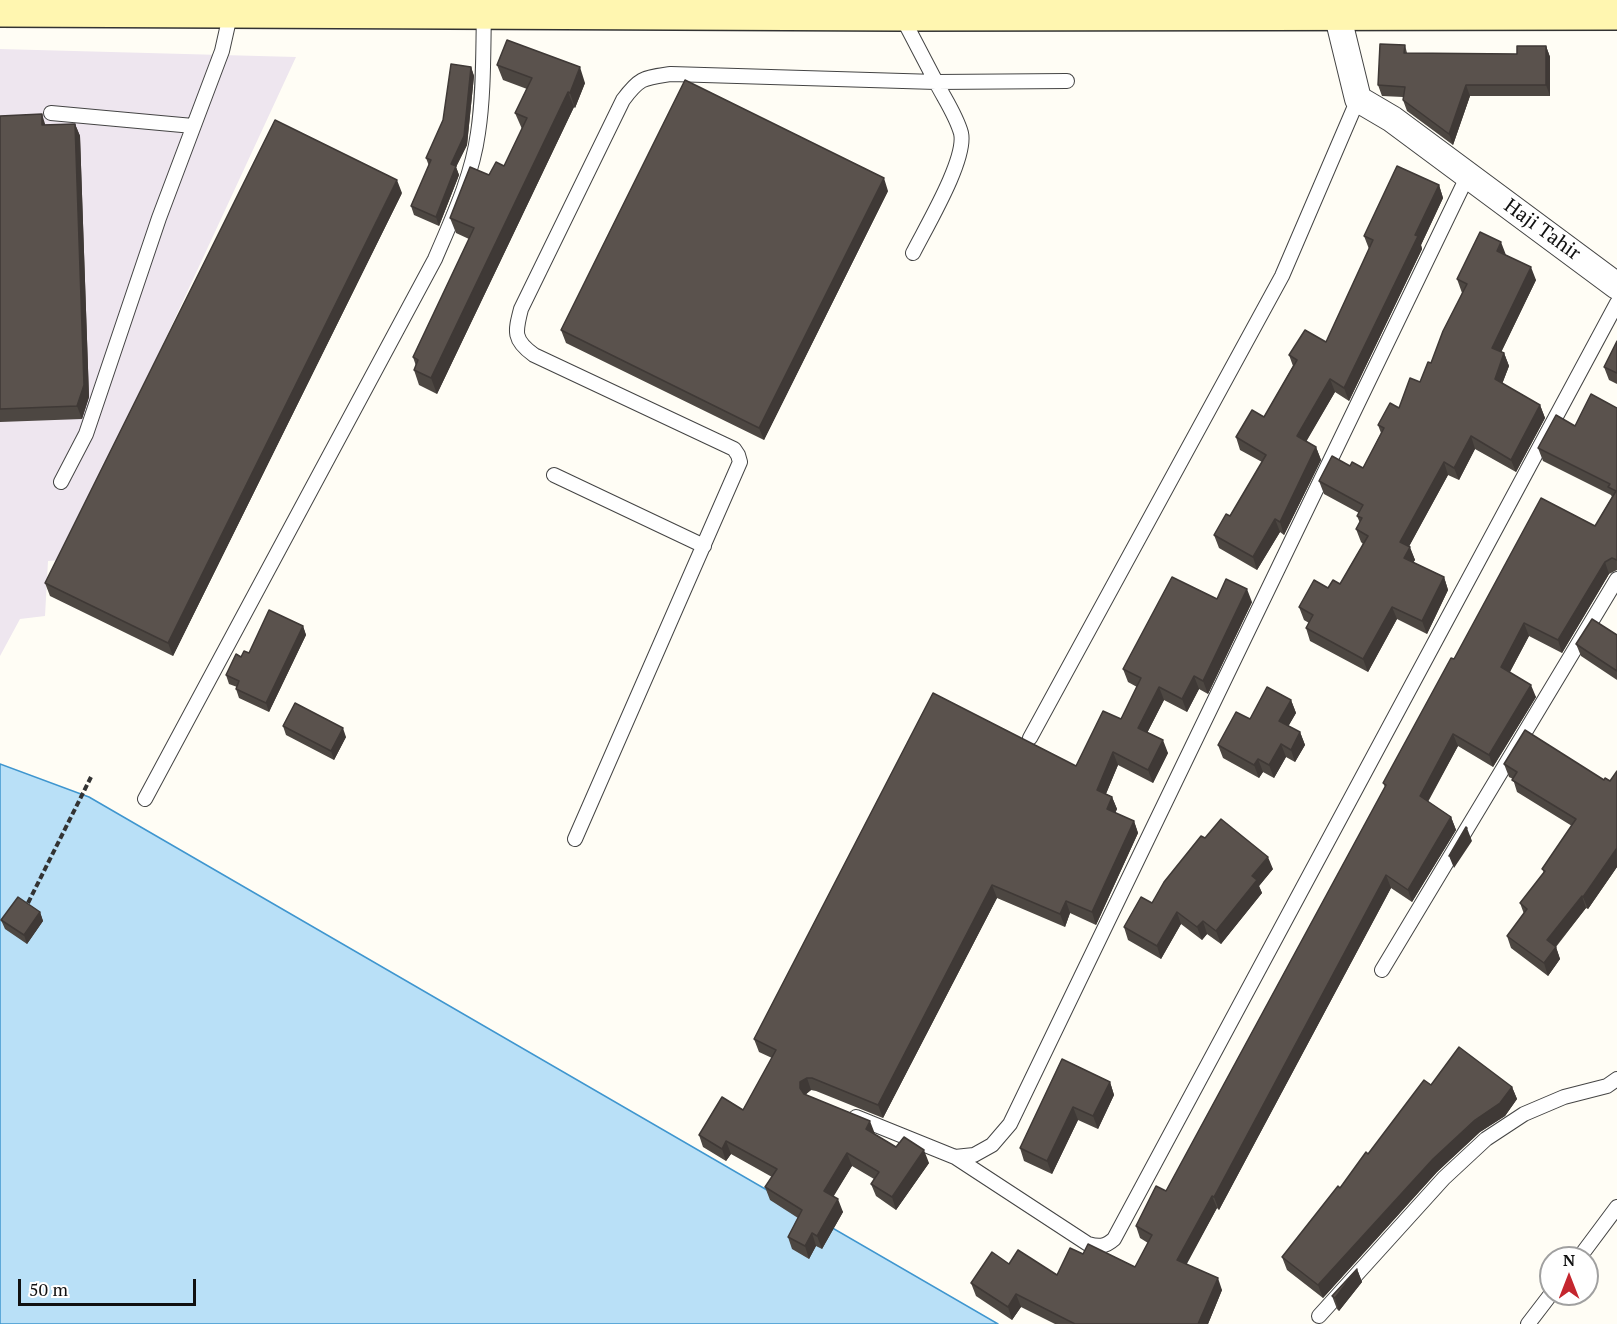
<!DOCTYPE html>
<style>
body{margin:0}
#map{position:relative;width:1617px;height:1324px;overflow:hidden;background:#fffdf5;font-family:"PT Serif",serif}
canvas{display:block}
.north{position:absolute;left:1539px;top:1246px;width:60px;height:60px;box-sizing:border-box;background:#fff;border:2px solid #a0a0a0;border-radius:50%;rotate:0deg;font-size:16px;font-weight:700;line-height:24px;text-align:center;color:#111}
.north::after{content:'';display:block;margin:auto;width:21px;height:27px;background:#c4262e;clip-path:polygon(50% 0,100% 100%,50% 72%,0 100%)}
.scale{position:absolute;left:18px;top:1279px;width:178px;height:27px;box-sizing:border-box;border:3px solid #111;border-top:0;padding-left:8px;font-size:18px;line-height:21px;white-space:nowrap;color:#111;-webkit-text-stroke:4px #fff;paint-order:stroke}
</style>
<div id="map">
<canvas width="1617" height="1324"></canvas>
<div class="north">N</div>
<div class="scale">50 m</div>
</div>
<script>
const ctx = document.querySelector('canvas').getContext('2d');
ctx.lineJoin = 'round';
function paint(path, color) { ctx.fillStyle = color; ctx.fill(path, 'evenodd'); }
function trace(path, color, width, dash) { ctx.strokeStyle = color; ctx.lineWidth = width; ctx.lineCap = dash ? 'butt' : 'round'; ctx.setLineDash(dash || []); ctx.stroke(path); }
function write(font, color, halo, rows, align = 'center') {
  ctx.font = font + ' "PT Serif",serif'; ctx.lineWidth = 6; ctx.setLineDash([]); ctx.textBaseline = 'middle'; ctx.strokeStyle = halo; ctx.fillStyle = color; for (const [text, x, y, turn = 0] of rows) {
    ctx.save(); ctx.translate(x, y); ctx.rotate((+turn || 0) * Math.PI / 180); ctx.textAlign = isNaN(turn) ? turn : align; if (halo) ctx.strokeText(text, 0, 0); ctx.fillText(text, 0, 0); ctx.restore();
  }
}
paint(new Path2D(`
 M0,49L296,57L63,560L48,561L45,616L20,619L0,656Z`), '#eee6ef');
const water = new Path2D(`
 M0,764L89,797L998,1324H0Z`);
paint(water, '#b9e0f7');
trace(water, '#3f96cf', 1.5);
const lane = new Path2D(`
 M51,113L193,126
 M913,253C926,227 967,159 961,133C956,115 944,98 936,82L1067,81
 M554,475L704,546
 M61,482L86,434L159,218L222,51L231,11
 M1030,738L1282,276L1358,99
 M145,799L435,259C452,219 472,177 478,133C484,93 483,52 484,12
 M575,839L740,462L738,455L734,449L534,355C513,340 515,332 521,309L623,100C640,77 644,78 671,74L936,82L901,15
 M1382,970L1617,579
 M856,1117L955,1157L974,1155L992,1145L1010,1124L1468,175
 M955,1157L1088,1244C1099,1247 1105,1247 1114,1239L1617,303
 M1579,1258L1617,1207
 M1319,1316L1444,1178L1486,1139L1524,1114L1564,1097L1607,1086L1617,1079
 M1528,1324L1551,1294`);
const street = new Path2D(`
 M1337,13L1358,99L1392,119L1617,286`);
const secondary = new Path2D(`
 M0,10L901,14L1617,13`);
trace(lane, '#444', 16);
trace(street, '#444', 28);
trace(secondary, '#333', 36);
trace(new Path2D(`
 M28,903L91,777`), '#333', 4, [6, 3]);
trace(lane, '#fff', 14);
trace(street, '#fff', 26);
trace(secondary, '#fff6b0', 33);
paint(new Path2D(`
 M1405,45L1407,53L1517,54L1546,46L1550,57V96H1470L1453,145L1407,111L1403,100V97L1382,96L1378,85Z
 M497,65L585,83L575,108L574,107L437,394L419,385L414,370L416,366L413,357L469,239L456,233L450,218L489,175L504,166L522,129L515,113L527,89L503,80Z
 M471,67L474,76L467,145L456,167L459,175L439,226L414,215L411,206L429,166L426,158Z
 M0,116L45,125L75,124L80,136L89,397L82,419L0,422Z
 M1439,185L1443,198L1421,245L1422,249L1349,401L1335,392L1306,441L1316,447L1321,460L1284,535L1280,532L1257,570L1219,548L1214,535L1230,516L1262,462L1240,450L1236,437L1264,417L1293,366L1289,355L1326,342L1369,249L1364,236Z
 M888,191L764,440L566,343L561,330Z
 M402,193L173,656L50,596L45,583Z
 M1506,255L1536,280L1501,352L1504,353L1509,366L1502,384L1540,405L1545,418L1516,472L1475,449L1459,480L1448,475L1409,546L1415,560L1413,562L1444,577L1448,590L1427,634L1397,619L1368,672L1310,641L1306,628L1309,623L1304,620L1299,607L1328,588L1340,584L1363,544L1361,542L1356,529L1360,523L1357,516L1359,513L1324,494L1319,481L1350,466L1363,468L1381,433L1378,425L1399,408L1420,382L1431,363L1462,293L1457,279Z
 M1617,341V384L1609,380L1604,367Z
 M1617,408V570L1609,574L1562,653L1529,636L1510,672L1536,697L1493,767L1458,746L1428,802L1451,817L1456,830L1412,902L1391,888L1219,1210L1217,1208L1186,1264L1222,1290L1208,1324H1055L1021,1307L1012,1320L976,1296L971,1283L1009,1264L1057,1275L1083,1254L1135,1267L1148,1243L1140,1238L1136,1226L1166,1191L1385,787L1383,783L1454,659L1595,526L1612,497L1611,495L1543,461L1538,448L1575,426Z
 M1217,599L1252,602L1208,694L1199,689L1187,712L1164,700L1147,733L1168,753L1153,783L1118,765L1106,794L1112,797L1117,809L1115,813L1134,821L1138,833L1096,925L1070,913L1065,927L997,898L883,1118L816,1091L811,1090L805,1095L896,1147L929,1163L896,1210L876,1196L871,1184L874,1179L852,1166L833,1196L843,1212L822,1249L816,1246L809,1259L792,1249L788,1237L798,1218L770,1200L765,1187L772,1177L731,1154L726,1161L703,1147L699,1135L743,1110L772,1058L759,1052L754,1039L1076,766L1121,719L1137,687L1128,682L1123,669Z
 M303,626L306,635L269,712L239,698L236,689L237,687L229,684L226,675L241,657Z
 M1617,635V680L1581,656L1576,644Z
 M1291,700L1296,713L1288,726L1300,732L1305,745L1295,762L1286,757L1274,778L1263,772L1259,778L1223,758L1218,745L1250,719Z
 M283,726L346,737L334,760L286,735Z
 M1504,764L1610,781L1617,771V867L1588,909L1586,908L1556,947L1560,959L1548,976L1511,948L1507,936L1524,914L1520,903L1544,873L1542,869L1572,826L1517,792L1513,779L1509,777Z
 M1205,838L1273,869L1259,886L1262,893L1221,944L1207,934L1202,940L1181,924L1161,959L1128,940L1124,927L1152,903Z
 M40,912L43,921L27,944L5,929L1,920Z
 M1062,1059L1110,1082L1114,1095L1098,1129L1078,1120L1052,1174L1024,1161L1020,1148Z
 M1431,1085L1512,1087L1517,1099L1505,1116L1480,1132L1437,1172L1323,1298L1287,1270L1282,1257L1368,1154Z
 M1357,1269L1362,1282L1339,1311L1337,1309L1332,1296Z`), '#4d4742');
paint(new Path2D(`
 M1546,46L1550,57V96L1546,85Z
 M471,67L474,76L467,145L456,167L459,175L439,226L436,217L451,164Z
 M580,67L585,83L575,108L570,93Z
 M1466,85L1470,96L1453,145L1449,134Z
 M568,92L574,107L437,394L431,378Z
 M42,114L46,127L42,125Z
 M75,124L80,136L89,397L82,419L77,406Z
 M884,178L888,191L764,440L759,428Z
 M397,180L402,193L173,656L168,643Z
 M1439,185L1443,198L1421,245L1422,249L1349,401L1344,388Z
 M1501,242L1506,255L1497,251Z
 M1531,267L1536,280L1497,361L1492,348Z
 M1504,353L1509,366L1499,392L1495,379Z
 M1330,379L1335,392L1302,449L1297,436Z
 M1540,405L1545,418L1516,472L1511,460Z
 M1471,436L1475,449L1459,480L1454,468Z
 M1316,447L1321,460L1284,535L1280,522Z
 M1444,462L1448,475L1405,554L1400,542Z
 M1275,519L1280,532L1257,570L1253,557Z
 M1410,547L1415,560L1408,571L1404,558Z
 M1605,562L1609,574L1562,653L1558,640Z
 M1444,577L1448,590L1427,634L1422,621Z
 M1247,589L1252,602L1208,694L1203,681Z
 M1392,607L1397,619L1368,672L1363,659Z
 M1524,623L1529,636L1506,679L1501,667Z
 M303,626L306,635L269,712L266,703Z
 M1194,676L1199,689L1187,712L1182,699Z
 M1531,685L1536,697L1493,767L1489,755Z
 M1159,687L1164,700L1143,741L1138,728Z
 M1291,700L1296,713L1284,734L1279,721Z
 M343,728L346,737L334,760L331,751Z
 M1300,732L1305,745L1295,762L1291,750Z
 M1453,734L1458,746L1424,808L1420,796Z
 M1163,740L1168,753L1153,783L1148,770Z
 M1281,744L1286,757L1274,778L1269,765Z
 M1113,752L1118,765L1102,803L1097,790Z
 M1258,759L1263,772L1259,778L1254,765Z
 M1112,797L1117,809L1111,822L1107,809Z
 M1451,817L1456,830L1412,902L1408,890Z
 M1134,821L1138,833L1096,925L1092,912Z
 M1467,828L1472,841L1454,868L1449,856Z
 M1617,848V867L1588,909L1583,897Z
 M1268,857L1273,869L1259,886L1262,893L1221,944L1216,931L1252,876Z
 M1386,875L1391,888L1219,1210L1214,1197Z
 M992,885L997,898L883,1118L878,1105Z
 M1582,896L1586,908L1551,952L1547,940Z
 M1066,901L1070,913L1065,927L1060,914Z
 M40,912L43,921L27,944L24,935Z
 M1177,912L1181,924L1161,959L1157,946Z
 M1203,921L1207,934L1202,940L1197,927Z
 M1556,947L1560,959L1548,976L1544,963Z
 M807,1078L811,1090L805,1095L800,1088V1082Z
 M1110,1082L1114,1095L1098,1129L1093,1116Z
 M1512,1087L1517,1099L1505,1116L1480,1132L1437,1172L1323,1298L1318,1285L1433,1159Z
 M1073,1107L1078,1120L1052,1174L1047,1161Z
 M870,1121L875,1134L866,1129Z
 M726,1141L731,1154L726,1161L722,1149Z
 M924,1150L929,1163L896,1210L892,1197Z
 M847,1153L852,1166L829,1204L824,1191Z
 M1212,1196L1217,1208L1182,1273L1177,1260Z
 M838,1199L843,1212L822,1249L817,1236Z
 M812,1233L816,1246L809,1259L805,1246Z
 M1357,1269L1362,1282L1339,1311L1335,1298Z
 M1218,1278L1222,1290L1208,1324H1198Z
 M1016,1294L1021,1307L1012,1320L1008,1307Z`), '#3f3936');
const building = new Path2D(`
 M507,40L580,67L570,93L568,92L431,378L414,370L418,360L413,357L474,228L450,218L470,167L489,175L496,162L504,166L527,118L515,113L532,78L497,65Z
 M1380,44L1405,45L1404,53L1517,54V46H1546V85H1466L1449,134L1403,100L1405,87L1378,85Z
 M451,64L471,67L464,136L451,164L456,166L436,217L411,206L431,160L426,158L443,120Z
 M685,80L884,178L759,428L561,330Z
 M42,114V125L75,124L84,385L77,406L0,409V116Z
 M275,120L397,180L168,643L45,583Z
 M1397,166L1439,185L1415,235L1418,236L1344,388L1330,379L1297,436L1316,447L1280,522L1275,519L1253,557L1214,535L1226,514L1230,516L1266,455L1236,437L1252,410L1264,417L1297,360L1289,355L1305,330L1326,342L1373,240L1364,236Z
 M1480,232L1501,242L1497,251L1531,267L1492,348L1504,353L1495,379L1540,405L1511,460L1471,436L1454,468L1444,462L1400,542L1410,547L1404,558L1444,577L1422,621L1392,607L1363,659L1306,628L1313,615L1299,607L1314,580L1328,588L1333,580L1340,584L1368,536L1356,529L1362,518L1357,516L1363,505L1319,481L1332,456L1350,466L1352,462L1363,468L1384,428L1378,425L1390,403L1399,408L1410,378L1420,382L1428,362L1431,363L1443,331L1467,284L1457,279Z
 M1617,341V373L1604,367Z
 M1591,394L1617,408V560L1612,558L1605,562L1558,640L1524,623L1501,667L1531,685L1489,755L1453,734L1420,796L1451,817L1408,890L1386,875L1214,1197L1212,1196L1177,1260L1218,1278L1198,1324H1075L1016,1294L1008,1307L971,1283L992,1252L1009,1264L1018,1250L1057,1275L1070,1248L1083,1254L1088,1244L1135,1267L1152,1235L1136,1226L1156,1186L1166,1191L1386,785L1383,783L1451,658L1454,659L1541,498L1595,526L1616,491L1608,487L1610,484L1538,448L1556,415L1575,426Z
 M1172,577L1217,599L1226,579L1247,589L1203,681L1194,676L1182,699L1159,687L1138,728L1163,740L1148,770L1113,752L1097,790L1112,797L1107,809L1134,821L1092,912L1066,901L1060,914L992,885L878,1105L812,1078H807L800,1082V1088L804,1094L870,1121L866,1129L896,1147L904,1137L924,1150L892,1197L871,1184L879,1172L847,1153L824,1191L838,1199L817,1236L812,1233L805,1246L788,1237L802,1210L765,1187L777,1169L726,1141L722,1149L699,1135L722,1097L743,1110L776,1050L754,1039L933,693L1076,766L1103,711L1121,719L1141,678L1123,669Z
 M269,610L303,626L266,703L236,689L239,681L226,675L236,654L241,657L244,651L249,653Z
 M1592,619L1617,635V671L1576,644Z
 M1267,687L1291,700L1279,721L1300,732L1291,750L1281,744L1269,765L1258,759L1254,765L1218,745L1236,712L1250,719Z
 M295,703L343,728L331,751L283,726Z
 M1525,730L1604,780L1605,778L1610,781L1617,771V848L1583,897L1582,896L1547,940L1556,947L1544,963L1507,936L1527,909L1520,903L1545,871L1542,869L1576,819L1512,780L1517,772L1504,764Z
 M1221,819L1268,857L1252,876L1257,880L1216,931L1203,921L1197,927L1177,912L1157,946L1124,927L1141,897L1152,903L1164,882L1201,836L1205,838Z
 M1466,827L1467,828L1449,856Z
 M18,897L40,912L24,935L1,920Z
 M1459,1047L1512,1087L1500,1103L1475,1120L1433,1159L1318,1285L1282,1257L1338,1186L1340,1188L1366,1152L1368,1154L1424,1080L1431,1085Z
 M1062,1059L1110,1082L1093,1116L1073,1107L1047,1161L1020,1148Z
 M1357,1269L1335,1298L1332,1296Z`);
paint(building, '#5a524d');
trace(building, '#3f3936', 1.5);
write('20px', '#111', '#fff', [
 ["Haji Tahir",1542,230,36]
]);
</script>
